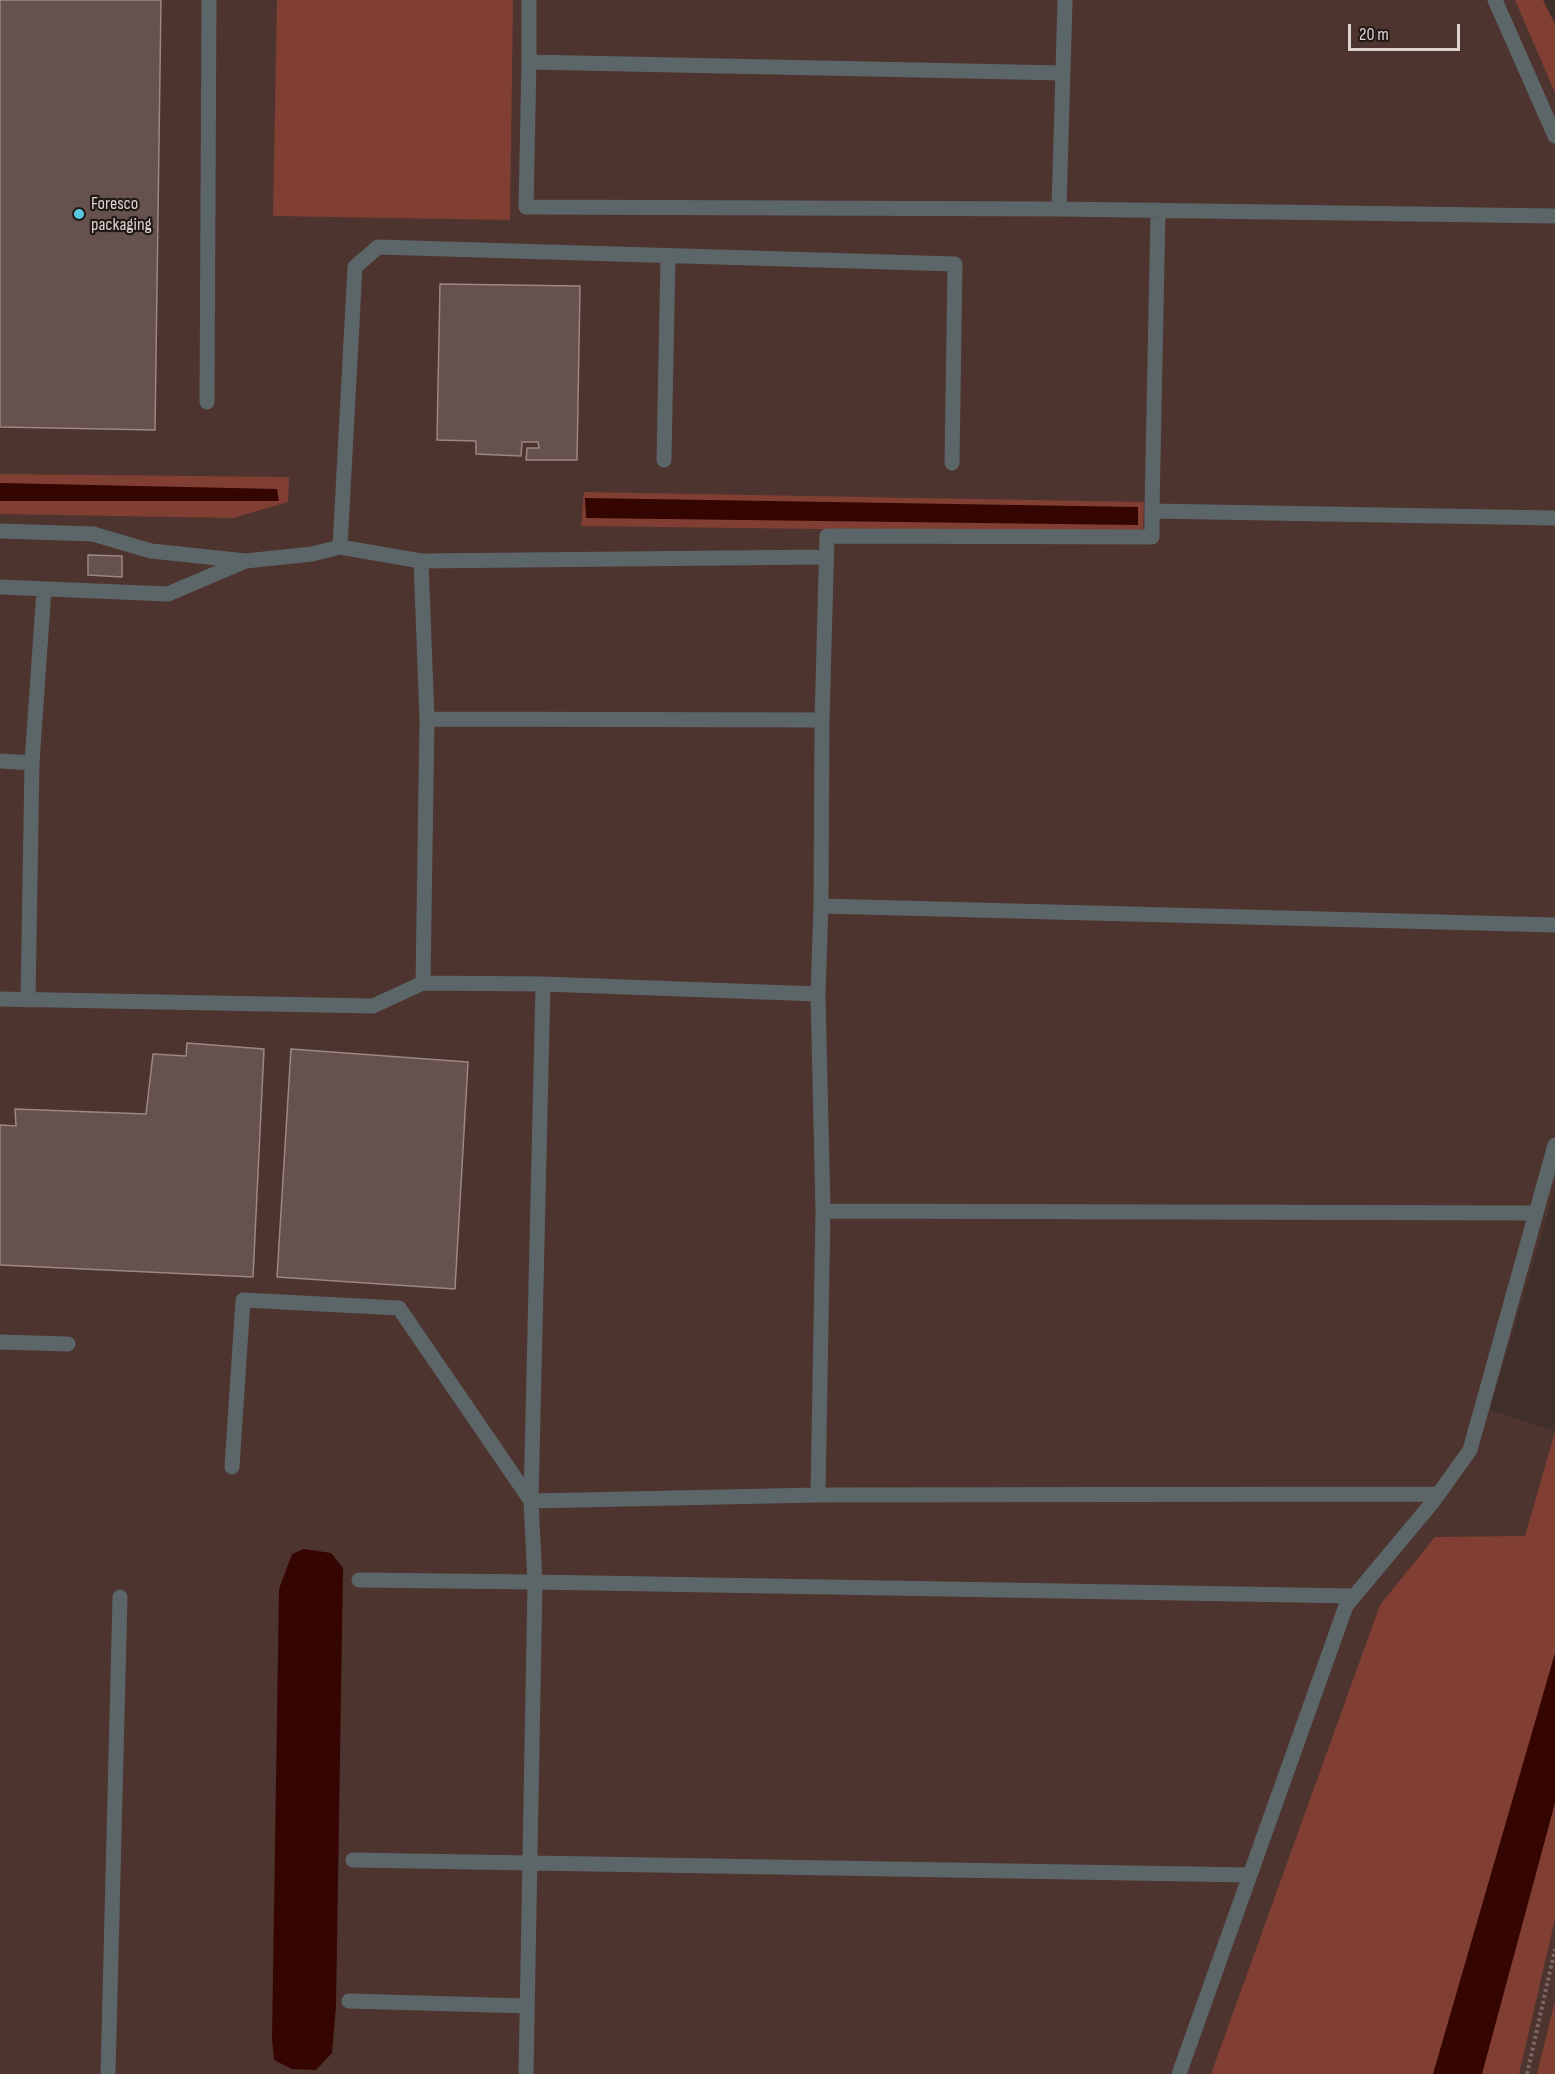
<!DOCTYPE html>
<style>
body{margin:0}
#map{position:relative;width:1555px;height:2074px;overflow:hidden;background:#402e2a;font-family:"Sofia Sans Condensed",sans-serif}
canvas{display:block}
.scale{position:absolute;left:1348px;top:24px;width:112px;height:27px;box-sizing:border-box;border:3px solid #ded2cf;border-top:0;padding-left:8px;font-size:18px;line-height:21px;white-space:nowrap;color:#ded2cf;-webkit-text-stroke:4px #211816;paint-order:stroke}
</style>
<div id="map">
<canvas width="1555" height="2074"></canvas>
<div class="scale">20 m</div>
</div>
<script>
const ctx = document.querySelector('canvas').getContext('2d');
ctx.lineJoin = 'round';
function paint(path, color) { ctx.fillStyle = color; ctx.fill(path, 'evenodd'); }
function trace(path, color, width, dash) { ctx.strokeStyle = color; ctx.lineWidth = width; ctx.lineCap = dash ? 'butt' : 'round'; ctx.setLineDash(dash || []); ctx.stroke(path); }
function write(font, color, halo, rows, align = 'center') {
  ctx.font = font + ' "Sofia Sans Condensed",sans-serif'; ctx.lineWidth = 4.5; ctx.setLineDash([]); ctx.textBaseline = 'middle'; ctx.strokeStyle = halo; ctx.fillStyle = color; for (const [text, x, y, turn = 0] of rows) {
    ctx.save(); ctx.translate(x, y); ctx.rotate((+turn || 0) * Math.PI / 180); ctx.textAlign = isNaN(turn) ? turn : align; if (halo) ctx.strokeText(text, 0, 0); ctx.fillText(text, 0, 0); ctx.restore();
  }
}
paint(new Path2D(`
 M0,0H1515L1555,93V1189L1490,1410L1555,1431V2035L1545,2074H0Z`), '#4d342e');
paint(new Path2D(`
 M277,0H513L510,220L273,216Z
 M1515,0H1543L1555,24V93Z
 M0,474L289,477L288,502L233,518L0,514Z
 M584,492L1144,502L1143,533L581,526Z
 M1555,1432V1919L1519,2074H1211L1380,1605L1435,1537L1525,1536Z
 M1555,2001V2074H1537Z`), '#813f33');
paint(new Path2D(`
 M0,483L277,489L279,501H0Z
 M585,498L1138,507V525L586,518Z
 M304,1549L331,1553L343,1568L336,2006L332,2053L316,2070L292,2069L274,2060L272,2039L279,1589L292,1554Z
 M1555,1653V1803L1482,2074H1433Z`), '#350501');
const building = new Path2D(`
 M0,0H161L155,430L0,427Z
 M440,284L580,286L577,460H526L527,448H539L538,442H522L521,456L476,454V441L437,440Z
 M88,555L122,556V577L88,575Z
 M187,1043L264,1049L253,1277L0,1265V1125L16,1126L15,1109L146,1114L153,1054L186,1056Z
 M291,1049L468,1062L455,1289L277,1277Z`);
paint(building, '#65514d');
trace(building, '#9d8782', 1.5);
trace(new Path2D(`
 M1527,2074L1555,1949`), '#786865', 4, [3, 3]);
trace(new Path2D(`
 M529,0V62L1063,73
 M1065,0L1059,209L1555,216
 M1495,0L1555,136
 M529,62L526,207L1059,209
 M1158,210L1152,511L1555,518
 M207,402L209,0
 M664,460L668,256
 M0,531L93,534L151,551L246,561L312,554L340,547L355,267L378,247L955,264L952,463
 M340,547L421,561L427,719L822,720L821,906L1555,925
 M421,561L825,557
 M0,587L168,594L243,562
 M427,719L423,983L543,984
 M822,720L827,536L1152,537V511
 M0,761L32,763L44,589
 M818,994L823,1211
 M0,999L373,1006L423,983
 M28,1000L32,763
 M0,1342L68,1344
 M232,1467L243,1300L399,1308L531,1501L535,1582L359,1580
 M1438,1494L818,1495L823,1211L1536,1213
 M818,1495L531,1501L543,984L818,994L821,906
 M353,1860L1250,1875
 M349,2001L527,2006
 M108,2074L120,1597
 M526,2074L535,1582L1354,1596
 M1179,2074L1346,1606L1432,1503L1470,1450L1555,1145`), '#5c6568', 15);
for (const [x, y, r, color] of [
 [79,214,6,"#56c9e0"]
]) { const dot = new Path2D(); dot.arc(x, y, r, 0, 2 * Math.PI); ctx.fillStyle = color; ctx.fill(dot); trace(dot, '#211816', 2); }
write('18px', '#ded2cf', '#211816', [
 ["Foresco",91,204],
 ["packaging",91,225]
], 'left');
</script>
